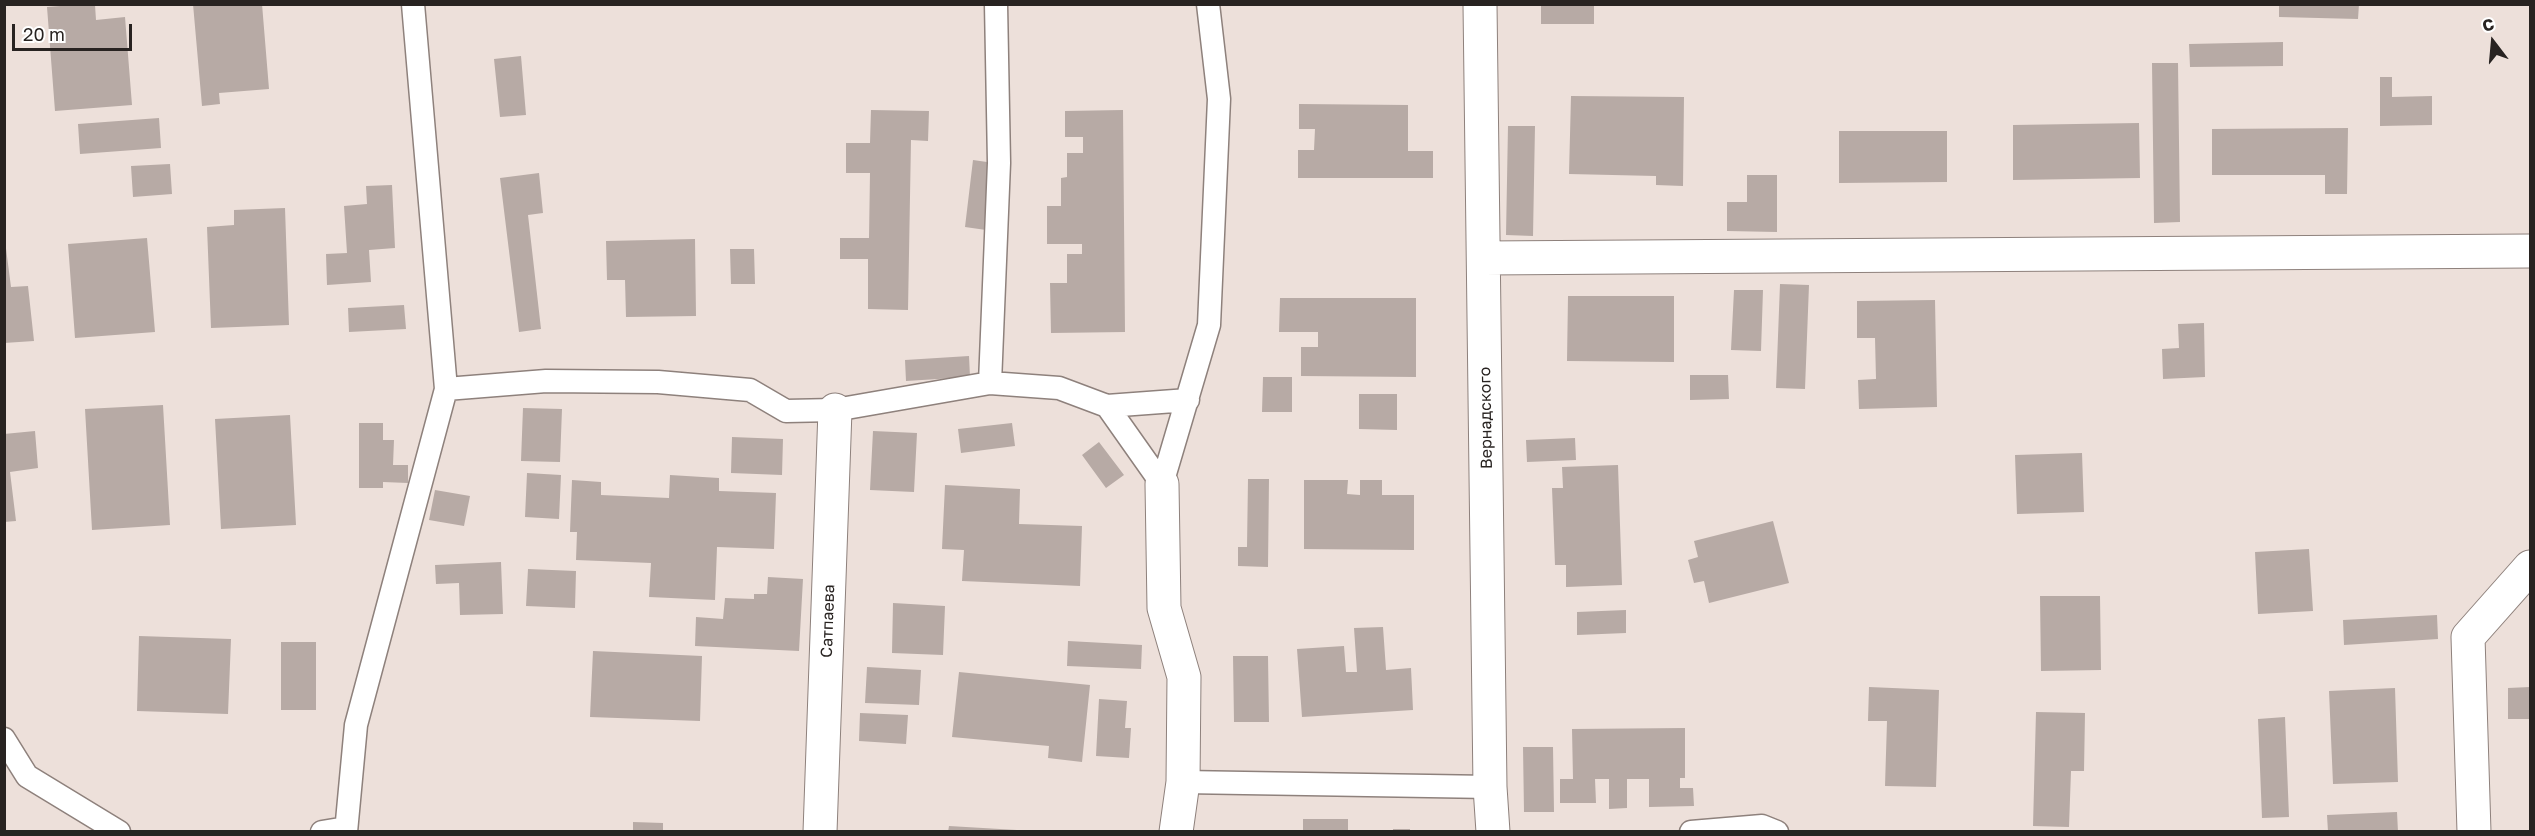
<!DOCTYPE html>
<meta charset="utf-8">
<style>
body{margin:0}
#map{position:relative;width:2535px;height:836px;overflow:hidden;background:#ede0da;font-family:"Golos Text",sans-serif}
canvas{display:block}
.frame{position:absolute;inset:0;border:6px solid #282321;pointer-events:none}
.north{position:absolute;left:2463px;top:12px;width:60px;height:60px;-webkit-text-stroke:4px #fff;paint-order:stroke;rotate:344deg;font-size:16px;font-weight:700;line-height:24px;text-align:center;color:#282321}
.north::after{content:'';display:block;margin:auto;width:21px;height:27px;background:#282321;clip-path:polygon(50% 0,100% 100%,50% 72%,0 100%)}
.scale{position:absolute;left:12px;top:24px;width:120px;height:27px;box-sizing:border-box;border:3px solid #282321;border-top:0;padding-left:8px;font-size:18px;line-height:21px;white-space:nowrap;color:#282321;-webkit-text-stroke:4px #fff;paint-order:stroke}
</style>
<div id="map">
<canvas width="2535" height="836"></canvas>
<div class="frame"></div>
<div class="north">С</div>
<div class="scale">20 m</div>
</div>
<script>
const ctx = document.querySelector('canvas').getContext('2d');
ctx.lineJoin = 'round';
function paint(path, color) { ctx.fillStyle = color; ctx.fill(path, 'evenodd'); }
function trace(path, color, width, dash) { ctx.strokeStyle = color; ctx.lineWidth = width; ctx.lineCap = dash ? 'butt' : 'round'; ctx.setLineDash(dash || []); ctx.stroke(path); }
function write(font, color, halo, rows, align = 'center') {
  ctx.font = font + ' "Golos Text",sans-serif'; ctx.lineWidth = 4.5; ctx.setLineDash([]); ctx.textBaseline = 'middle'; ctx.strokeStyle = halo; ctx.fillStyle = color; for (const [text, x, y, turn = 0] of rows) {
    ctx.save(); ctx.translate(x, y); ctx.rotate((+turn || 0) * Math.PI / 180); ctx.textAlign = isNaN(turn) ? turn : align; if (halo) ctx.strokeText(text, 0, 0); ctx.fillText(text, 0, 0); ctx.restore();
  }
}
paint(new Path2D(`
 M193,4H262L269,89L219,93L220,104L202,106Z
 M1541,4H1594V24H1541Z
 M2279,4H2359L2358,19L2279,17Z
 M73,5H95L96,20L125,17L132,105L55,111L47,7Z
 M2283,42V66L2190,67L2189,44Z
 M521,56L526,115L500,117L494,59Z
 M2152,63H2178L2180,222L2154,223Z
 M2380,77H2392V97L2432,96V125L2380,126Z
 M1571,96L1684,97L1683,186L1656,185V176L1569,174Z
 M1299,104L1408,105V151H1433V178H1298V150H1314L1315,129H1299Z
 M871,110L929,111L928,141L911,140L908,310L868,309V259H840V238H869L870,173H846V143H870Z
 M1123,110L1125,332L1051,333L1050,283H1067V254H1082V244H1047V206H1061V178L1067,177V153H1083V137H1065V111Z
 M159,118L161,148L80,154L78,124Z
 M2139,123L2140,178L2013,180V125Z
 M1508,126H1535L1533,236L1506,235Z
 M2348,128L2347,194H2325V175H2212V129Z
 M1839,131H1947V182L1839,183Z
 M973,160L994,163L986,230L965,227Z
 M170,164L172,194L133,197L131,166Z
 M539,173L543,213L528,215L541,329L519,332L500,178Z
 M1747,175H1777V232L1727,231V202H1747Z
 M392,185L395,248L369,250L371,282L327,285L326,254L347,253L344,206L367,204L366,186Z
 M285,208L289,325L211,328L207,227L234,225V210Z
 M4,233L11,287L28,286L34,341L4,343Z
 M147,238L155,332L75,338L68,244Z
 M695,239L696,316L626,317L625,280H607L606,241Z
 M730,249H754L755,284H731Z
 M1780,284L1809,285L1805,389L1776,388Z
 M1734,290H1763L1761,351L1731,350Z
 M1568,296H1674V362L1567,361Z
 M1280,298H1416V377L1301,376V347H1318V332H1279Z
 M1935,300L1937,407L1859,409L1858,380L1876,379L1875,338H1857V301Z
 M404,305L406,329L349,332L348,308Z
 M2204,323L2205,377L2163,379L2162,349L2179,348L2178,324Z
 M969,356L970,377L906,381L905,360Z
 M1690,375H1728L1729,399L1690,400Z
 M1263,377H1292V412H1262Z
 M1359,394H1397V430L1359,429Z
 M163,405L170,525L92,530L85,409Z
 M523,408L562,409L560,462L521,461Z
 M290,415L296,525L221,529L215,419Z
 M359,423H383V440H394L393,465H408V483L383,482V488H359Z
 M1012,423L1015,446L961,453L958,429Z
 M35,431L38,468L10,472L16,521L4,522V434Z
 M873,431L917,433L914,492L870,490Z
 M732,437L783,439L782,475L731,473Z
 M1575,438L1576,460L1527,462L1526,440Z
 M1099,442L1124,475L1106,488L1082,455Z
 M2082,453L2084,512L2017,514L2015,455Z
 M1618,465L1622,585L1566,587V565H1555L1552,488H1563L1562,467Z
 M527,473L561,475L559,519L525,517Z
 M670,475L719,478V491L776,493L774,549L717,547L715,600L649,597L651,563L576,560L577,532H570L572,480L601,482V495L669,498Z
 M1248,479H1269L1268,567L1238,566V547H1247Z
 M1304,480H1348L1347,494L1360,495V480H1382V495H1414V550L1304,549Z
 M945,485L1020,489L1019,524L1082,526L1080,586L962,581L964,550L942,549Z
 M435,490L470,496L464,526L429,520Z
 M1773,521L1789,583L1709,603L1704,581L1694,583L1688,560L1698,557L1694,541Z
 M2309,549L2313,611L2258,614L2255,552Z
 M501,562L503,614L460,615L459,583L436,584L435,565Z
 M528,569L576,571L575,608L526,606Z
 M768,577L803,579L799,651L695,646L696,617L723,619L725,598L754,599V594H767Z
 M2040,596H2100L2101,670L2041,671Z
 M893,603L945,606L943,655L892,653Z
 M1626,610V633L1577,635V612Z
 M2437,615L2438,639L2344,645L2343,620Z
 M1383,627L1386,670L1411,668L1413,710L1302,717L1297,649L1344,646L1346,672H1357L1354,628Z
 M139,636L231,639L228,714L137,711Z
 M1068,641L1142,645L1141,669L1067,666Z
 M281,642H316V710H281Z
 M593,651L702,656L700,721L590,717Z
 M1233,656H1268L1269,722H1234Z
 M867,667L921,670L919,705L865,703Z
 M959,672L1090,685L1082,762L1048,758L1049,746L952,737Z
 M1869,687L1939,690L1936,787L1885,786L1887,721H1868Z
 M2530,687V719H2508V688Z
 M2395,688L2398,782L2333,784L2329,691Z
 M1099,699L1127,701L1125,728H1131L1129,758L1096,756Z
 M2036,712L2085,713L2084,771H2071L2069,827L2033,826Z
 M860,713L908,715L906,744L859,741Z
 M2285,717L2289,817L2262,818L2258,719Z
 M1685,728V778H1680V788H1693L1694,806L1649,807V779H1627V808L1609,809V779H1595L1596,803H1560V779H1573L1572,729Z
 M1523,747H1553L1554,812H1524Z
 M2397,812L2398,832H2328L2327,815Z
 M1303,819H1348V832H1303Z
 M633,822L663,823V832H633Z
 M949,826L1017,830V832H948Z
 M1393,829H1410V832H1393Z`), '#b7aaa5');
const service = new Path2D(`
 M990,383L999,163L996,4
 M446,389L546,381L658,382L750,390L786,411L835,410L990,383L1059,388L1107,406L1162,484
 M1107,406L1188,400
 M1162,484L1209,325L1219,99L1208,4
 M4,739L27,776L119,832
 M1183,782L1490,787
 M322,832L346,828
 M346,832L356,725L446,389L413,4
 M1691,832L1762,826L1777,832`);
const minor = new Path2D(`
 M1480,4L1490,787L1493,832
 M1484,258L2530,251
 M1162,484L1164,608L1184,677L1183,782L1176,832
 M820,832L835,410
 M2474,832L2468,637L2530,567`);
trace(service, '#8e817c', 25);
trace(minor, '#8e817c', 35);
trace(service, '#fff', 22);
trace(minor, '#fff', 33);
write('16px', '#282321', '#fff', [
 ["Вернадского",1486,418,-91],
 ["Сатпаева",828,621,-88]
]);
</script>
